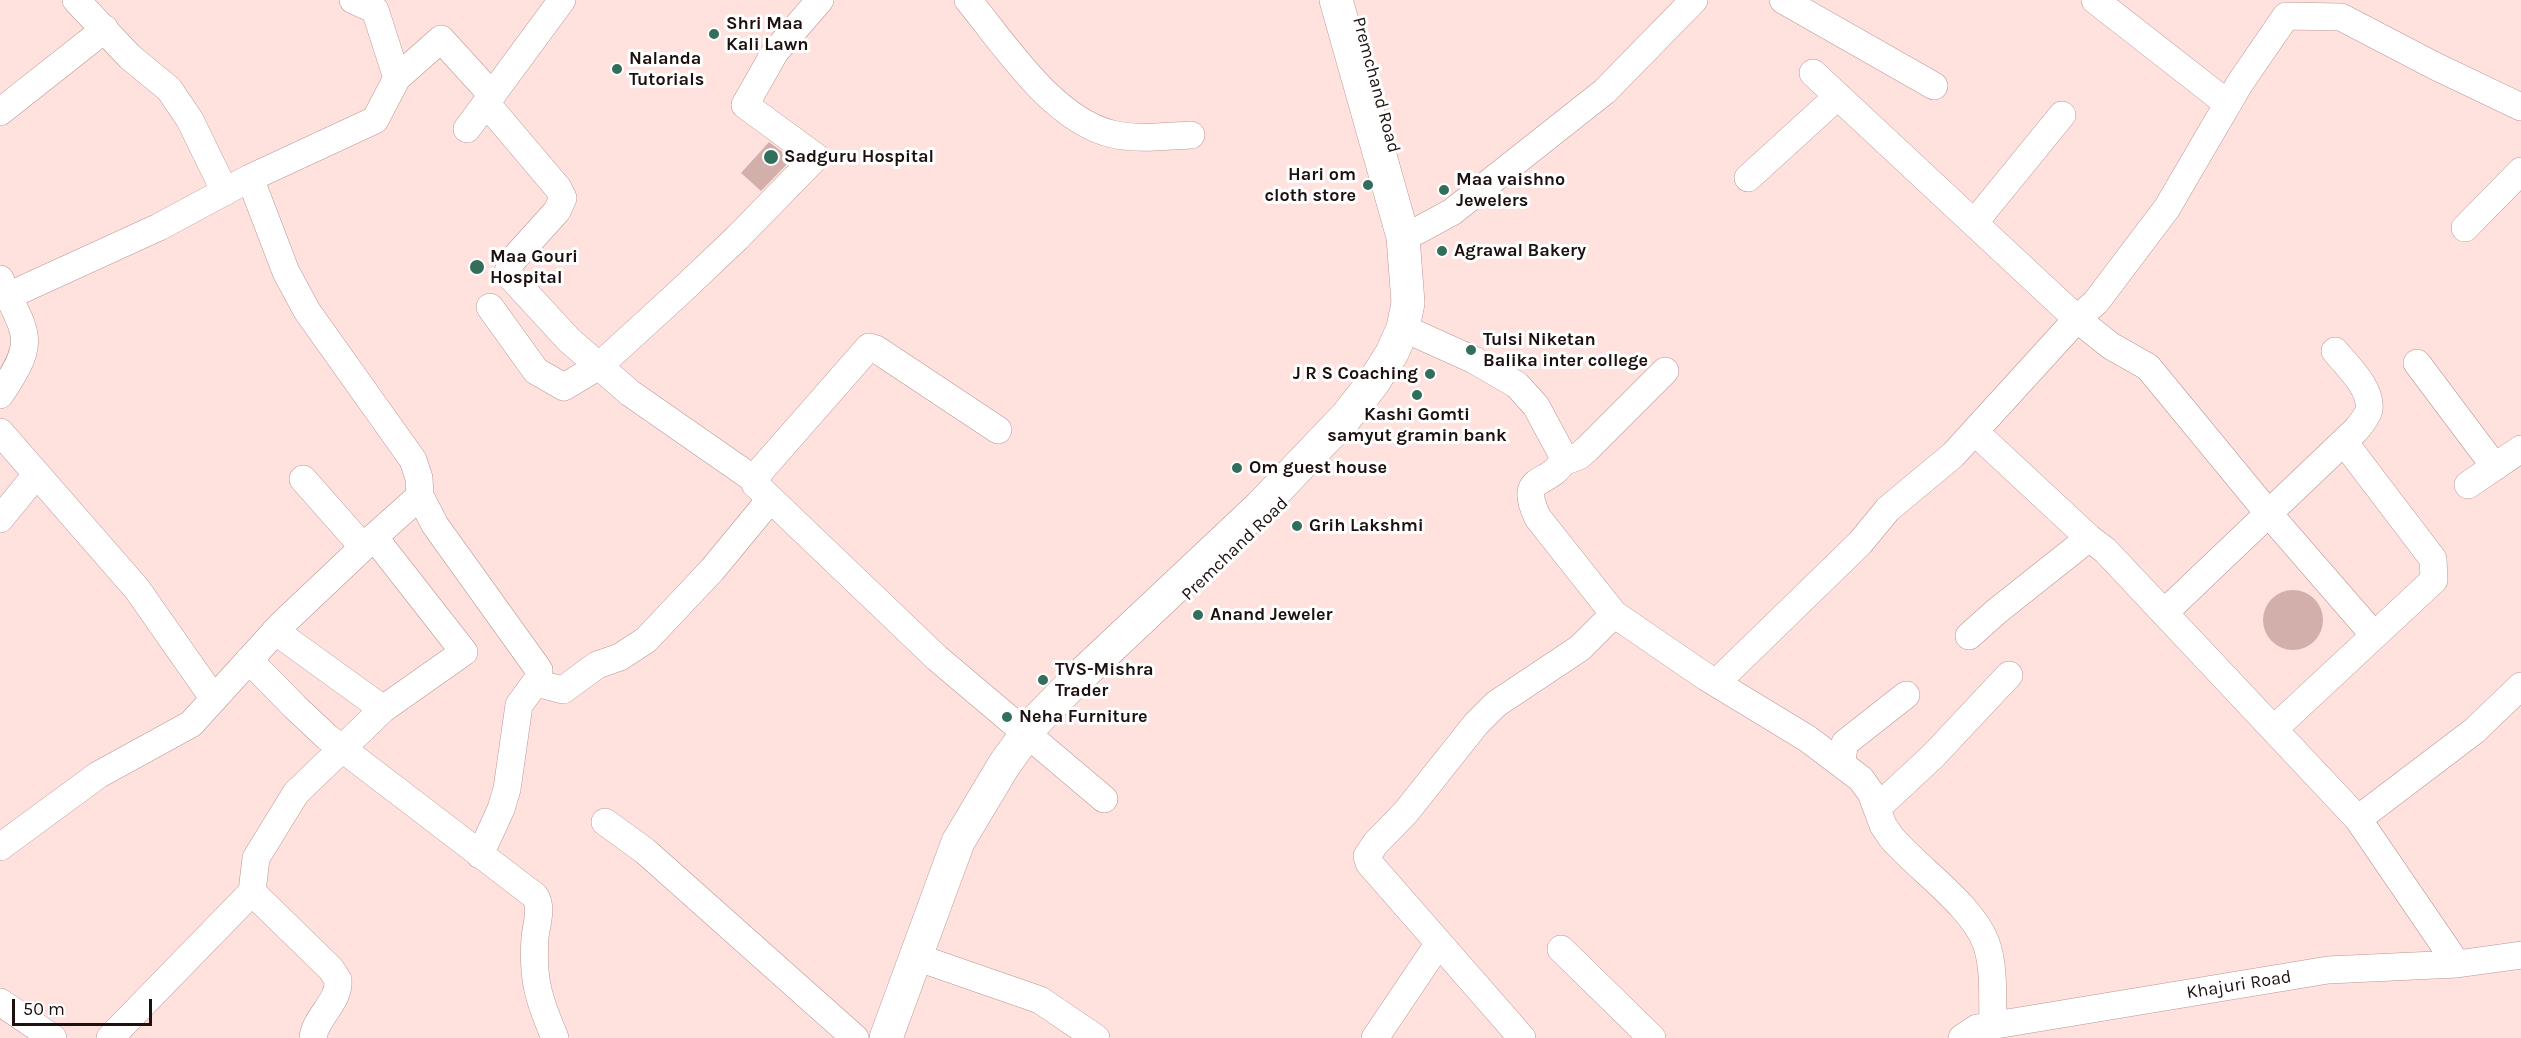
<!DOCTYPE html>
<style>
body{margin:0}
#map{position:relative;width:2521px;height:1038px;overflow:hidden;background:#ffe1de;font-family:Karla,sans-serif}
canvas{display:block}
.scale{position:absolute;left:12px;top:999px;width:140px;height:27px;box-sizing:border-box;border:3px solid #1d1110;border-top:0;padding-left:8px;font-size:18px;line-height:21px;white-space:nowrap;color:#1d1110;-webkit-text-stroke:4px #fff;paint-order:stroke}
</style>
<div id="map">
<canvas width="2521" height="1038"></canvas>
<div class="scale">50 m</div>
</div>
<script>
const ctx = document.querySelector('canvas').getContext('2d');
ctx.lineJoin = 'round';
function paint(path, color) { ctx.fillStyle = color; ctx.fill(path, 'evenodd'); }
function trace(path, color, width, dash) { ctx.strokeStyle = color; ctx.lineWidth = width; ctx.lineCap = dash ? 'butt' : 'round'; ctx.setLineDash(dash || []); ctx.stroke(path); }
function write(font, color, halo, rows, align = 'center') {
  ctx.font = font + ' Karla,sans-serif'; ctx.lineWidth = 6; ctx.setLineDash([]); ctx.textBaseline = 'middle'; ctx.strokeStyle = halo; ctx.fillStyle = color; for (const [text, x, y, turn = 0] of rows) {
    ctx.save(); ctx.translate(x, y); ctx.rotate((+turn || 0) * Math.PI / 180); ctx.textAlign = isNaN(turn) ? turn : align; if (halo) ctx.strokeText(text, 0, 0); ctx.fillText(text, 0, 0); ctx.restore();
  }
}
paint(new Path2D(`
 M769,142L792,159L761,191L741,173Z
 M2263 620a30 30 0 1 1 60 0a30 30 0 1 1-60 0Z`), '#d3afac');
const minor = new Path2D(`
 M76,0L130,57L169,89L190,120L225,192
 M968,0C1005,45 1053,120 1112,134C1137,140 1165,136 1191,135
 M1783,0L1934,86
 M2095,0L2228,104
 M1813,73L2077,319L2111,346L2148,367L2269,514L2374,635
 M397,78L441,39L492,95
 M486,103L558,188L563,198L557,211L511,262L508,272L511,277L569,340L630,393L755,480
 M0,112L105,29
 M467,129L562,0
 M250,178L286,272L307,311L413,460L419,478L420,496L435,525L539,670L538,679L519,705L507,789L501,809L480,855
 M1748,178L1838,96
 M1974,223L2062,115
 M2465,228L2521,171
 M1417,231L1452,212L1605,91L1694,0
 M0,279C27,336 38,339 0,395
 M8,296L159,227L250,178L375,120L397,78L375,10L353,0
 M490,307L536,371L564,387L599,366L680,292L737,238L816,157L745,105L775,52L820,0
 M1403,328L1474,360L1517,385L1536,406L1564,458C1553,488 1515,471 1538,518L1614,614L1706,677L1808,739L1861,779L1871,793L1883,825L1891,837C1918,869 1972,905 1986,943C1995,968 1992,999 1993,1026
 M2417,363L2495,467
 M998,430L876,349L869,347L762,469L755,480V484L937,658L1104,799
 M0,432L137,589L214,699
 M1975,432L2089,538
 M1563,462L1579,456L1587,449L1665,371
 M303,479L363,547
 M2468,485L2521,449
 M0,519L36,475
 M374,537L420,496
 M2164,613L2356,430C2361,424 2367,417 2369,410C2372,388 2347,366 2335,351
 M275,631L383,709
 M1969,636L1997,611L2089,538L2105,550L2358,819L2457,964
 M249,660L295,707L327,737L535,896C543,908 536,925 535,938C532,980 539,1000 555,1038
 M536,683L563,690L597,665L620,657L646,640L712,570L769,501
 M1716,683L1860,543L1888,509L1953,455L2077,319L2096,302L2167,208L2240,83L2286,16L2341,17L2435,66L2521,107
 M2274,729L2434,580L2433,559L2344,442
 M1841,763L1845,743L1906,695
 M1877,808L1933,756L2009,675
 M2358,819L2474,731L2521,686
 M605,822L645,851L855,1038
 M0,847L98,775L191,724L282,624L374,537L464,652L383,709L296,793L256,858L252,892L110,1038
 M252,892L331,969L338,980C340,1002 315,1017 313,1038
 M1561,949L1652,1038
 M916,957L1040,1000L1096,1038
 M0,1002L53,1038
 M1375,1038L1439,943
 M1522,1038L1369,863L1367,856L1375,844L1406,812L1476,724L1496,704L1580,648L1614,614
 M1962,1038L1977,1028L2328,970L2457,964L2521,955`);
const highway = new Path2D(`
 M886,1038L958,842L1004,765L1035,722L1074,682L1261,506L1346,417L1373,383L1392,353L1403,328L1408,303L1403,237L1336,0`);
trace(minor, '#b99694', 28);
trace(highway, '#b99694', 34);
trace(minor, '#fff', 27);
trace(highway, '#fff', 33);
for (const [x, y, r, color] of [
 [714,34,6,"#316e5b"],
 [617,69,6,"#316e5b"],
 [771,157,8,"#316e5b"],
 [1368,185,6,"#316e5b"],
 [1444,190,6,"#316e5b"],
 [1442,251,6,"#316e5b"],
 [477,267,8,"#316e5b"],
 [1471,350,6,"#316e5b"],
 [1430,374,6,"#316e5b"],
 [1417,395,6,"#316e5b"],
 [1237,468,6,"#316e5b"],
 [1297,526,6,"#316e5b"],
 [1198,615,6,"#316e5b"],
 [1043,680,6,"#316e5b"],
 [1007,717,6,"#316e5b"]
]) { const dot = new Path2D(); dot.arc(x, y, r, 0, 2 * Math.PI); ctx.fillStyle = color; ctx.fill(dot); trace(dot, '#fff', 2); }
write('bold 18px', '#1d1110', '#fff', [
 ["Shri Maa",726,24],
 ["Kali Lawn",726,45],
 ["Nalanda",629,59],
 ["Tutorials",629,80],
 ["Sadguru Hospital",784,157],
 ["Hari om",1356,175,"right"],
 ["cloth store",1356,196,"right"],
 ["Maa vaishno",1456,180],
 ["Jewelers",1456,201],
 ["Agrawal Bakery",1454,251],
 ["Maa Gouri",490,257],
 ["Hospital",490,278],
 ["Tulsi Niketan",1483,340],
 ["Balika inter college",1483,361],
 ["J R S Coaching",1418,374,"right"],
 ["Kashi Gomti",1417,415,"center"],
 ["samyut gramin bank",1417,436,"center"],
 ["Om guest house",1249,468],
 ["Grih Lakshmi",1309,526],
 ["Anand Jeweler",1210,615],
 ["TVS-Mishra",1055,670],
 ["Trader",1055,691],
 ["Neha Furniture",1019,717]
], 'left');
write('18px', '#1d1110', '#fff', [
 ["Premchand Road",1376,85,75],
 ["Premchand Road",1235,549,-44],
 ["Khajuri Road",2239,985,-9]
]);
</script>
